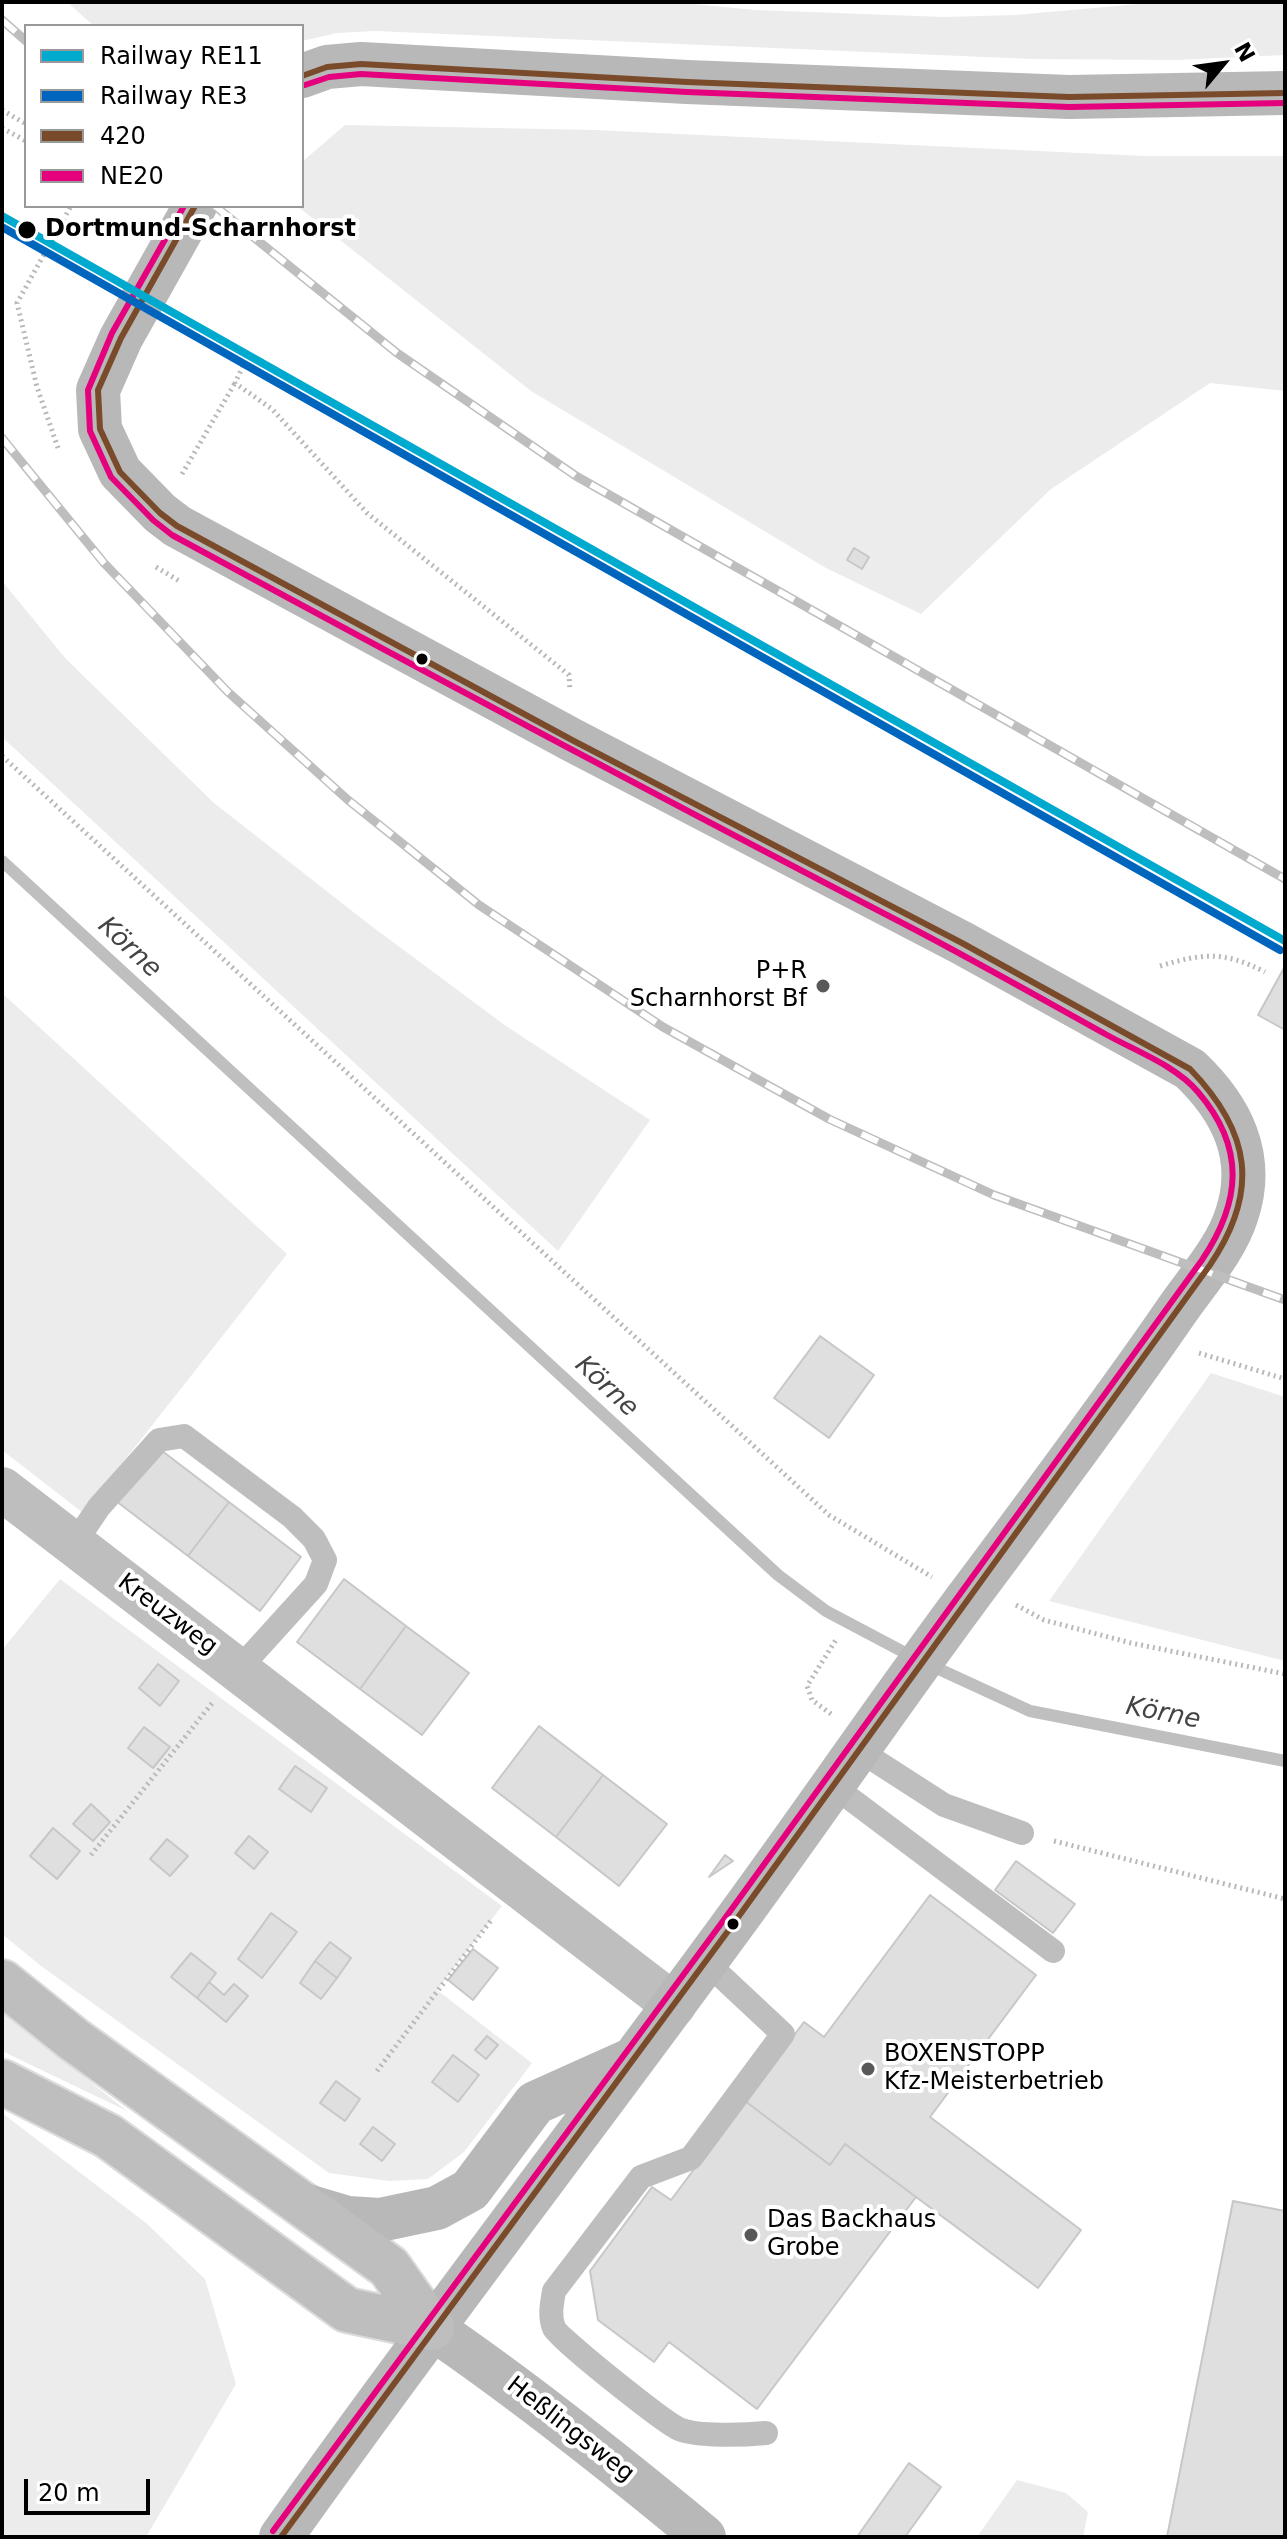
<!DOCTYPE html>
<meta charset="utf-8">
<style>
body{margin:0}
#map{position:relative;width:1287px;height:2539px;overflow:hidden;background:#fff;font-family:"DejaVu Sans",sans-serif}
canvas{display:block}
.frame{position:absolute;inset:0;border:4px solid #000;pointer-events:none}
.legend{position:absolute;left:24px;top:24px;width:280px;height:184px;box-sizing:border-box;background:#fff;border:2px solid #999;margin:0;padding:10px 14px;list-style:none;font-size:24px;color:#000}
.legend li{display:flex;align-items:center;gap:16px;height:40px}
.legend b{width:40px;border:2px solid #999}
.north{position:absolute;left:1183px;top:24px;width:80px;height:80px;-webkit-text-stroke:6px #fff;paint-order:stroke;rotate:61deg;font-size:22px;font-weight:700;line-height:32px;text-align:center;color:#000}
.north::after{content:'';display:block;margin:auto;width:28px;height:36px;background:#000;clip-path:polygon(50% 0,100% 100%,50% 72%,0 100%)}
.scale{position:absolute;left:24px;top:2479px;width:126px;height:36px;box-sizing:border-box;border:4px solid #000;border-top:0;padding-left:10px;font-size:24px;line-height:28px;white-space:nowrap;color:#000;-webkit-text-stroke:6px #fff;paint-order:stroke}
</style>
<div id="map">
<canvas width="1287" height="2539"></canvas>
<div class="frame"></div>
<ul class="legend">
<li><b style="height:10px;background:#00a9ce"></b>Railway RE11</li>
<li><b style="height:10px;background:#0065bd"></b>Railway RE3</li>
<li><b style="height:10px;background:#7a4b2a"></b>420</li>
<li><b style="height:10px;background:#e5007d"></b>NE20</li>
</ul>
<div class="north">N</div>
<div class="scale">20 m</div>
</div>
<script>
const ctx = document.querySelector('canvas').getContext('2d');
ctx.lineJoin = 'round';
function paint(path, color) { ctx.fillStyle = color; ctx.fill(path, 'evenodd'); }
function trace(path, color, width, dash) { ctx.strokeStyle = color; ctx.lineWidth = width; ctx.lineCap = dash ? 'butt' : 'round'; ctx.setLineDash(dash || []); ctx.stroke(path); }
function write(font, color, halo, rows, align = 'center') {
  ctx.font = font + ' "DejaVu Sans",sans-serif'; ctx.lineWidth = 8; ctx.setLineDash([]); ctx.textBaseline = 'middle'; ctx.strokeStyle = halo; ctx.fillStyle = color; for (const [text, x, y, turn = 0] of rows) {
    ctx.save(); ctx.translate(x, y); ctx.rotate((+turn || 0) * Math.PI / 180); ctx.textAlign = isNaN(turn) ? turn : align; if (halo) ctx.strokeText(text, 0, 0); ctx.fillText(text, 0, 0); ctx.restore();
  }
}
paint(new Path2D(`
 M67,2H672L756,10L945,17L1015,15L1161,2H1285V55L1177,60L1032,59L375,31L337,33L302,41V26H94Z
 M345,125L595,130L1144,156H1285V391L1210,383L1051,489L921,614L826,568L531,391L297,206H302V162Z
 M2,581L66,659L214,803L370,925L506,1026L650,1120L558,1251L2,737Z
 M2,993L287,1254L83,1513L2,1450Z
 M1211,1373L1285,1397V1661L1049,1601Z
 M60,1579L502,1906L437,1990L532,2063L464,2152L428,2179L389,2181L329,2173L41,1966L2,1934V1650Z
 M2,2011L127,2111L2,2051Z
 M2,2113L146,2223L205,2279L236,2384L146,2537H2Z
 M1017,2480L1066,2493L1088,2512L1083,2537H977Z`), '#ececec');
trace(new Path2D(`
 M2,861L778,1575L826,1611L913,1657
 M930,1665L1030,1711L1285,1761`), '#bfbfbf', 12);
const building = new Path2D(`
 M854,548L869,557L862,569L847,560Z
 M1284,968L1285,969V1030L1258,1015Z
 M820,1336L874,1375L829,1438L774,1398Z
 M157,1447L229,1502L188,1556L116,1501Z
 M229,1502L301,1557L260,1611L188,1556Z
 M344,1579L406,1626L360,1689L297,1642Z
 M406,1626L469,1673L422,1735L360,1689Z
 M158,1664L179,1681L160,1706L139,1688Z
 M539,1726L603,1775L556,1837L492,1788Z
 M144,1727L170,1747L153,1768L128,1748Z
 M295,1766L327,1788L311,1812L279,1789Z
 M603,1775L667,1824L619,1886L556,1837Z
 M91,1804L110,1822L93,1841L73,1824Z
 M53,1828L80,1851L57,1879L30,1856Z
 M249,1836L268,1852L254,1869L235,1853Z
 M167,1839L188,1856L170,1876L150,1859Z
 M725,1855L733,1861L709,1877Z
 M1016,1861L1075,1904L1053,1933L995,1890Z
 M930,1895L1036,1975L930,2117L1081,2230L1038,2288L845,2144L830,2165L745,2101L804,2022L824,2037Z
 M271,1913L297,1932L262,1978L238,1959Z
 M330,1942L351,1958L337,1978L315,1961Z
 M473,1949L498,1968L473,2000L448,1980Z
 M191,1953L216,1973L197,1998L171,1977Z
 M315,1961L337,1978L321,1999L300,1983Z
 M209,1982L224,1995L234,1984L248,1996L226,2022L197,1998Z
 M487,2036L498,2045L486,2059L475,2050Z
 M453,2055L479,2075L458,2102L432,2082Z
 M336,2081L360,2099L345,2121L320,2103Z
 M745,2101L830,2165L845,2144L916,2197L757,2409L669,2342L654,2362L598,2320L590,2271L652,2187L671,2200Z
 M373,2127L395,2144L382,2161L360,2144Z
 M1233,2201L1285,2211V2537H1167Z
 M909,2463L941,2487L905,2537H857Z`);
paint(building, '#dfdfdf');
trace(building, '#c7c7c7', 2);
const highway = new Path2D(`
 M2,1982L73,2039L389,2267L432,2328
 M2,2082L108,2136L347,2310L432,2328`);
trace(highway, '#dbdbdb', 48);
trace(new Path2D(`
 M2,110L26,124
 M2,128L26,141
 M243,366L235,383L272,409L367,513L569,675L570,691
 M58,448L37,387L17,303L71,206
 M182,474L235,383
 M156,567L181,582
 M2,756L829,1515L932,1577
 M1160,966C1203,953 1224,951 1265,972
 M1199,1353L1285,1379
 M1016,1605L1044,1620L1131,1643L1285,1674
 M831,1714L812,1700L807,1686L837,1638
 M1054,1841L1285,1899
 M91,1855L213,1702
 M377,2071L492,1919`), '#b9b9b9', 5, [2, 4]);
trace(new Path2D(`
 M74,1544L99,1507L159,1440L184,1436L292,1517L314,1539L325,1560L316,1584L238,1670
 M857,1749L944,1805L1022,1833
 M832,1785L1053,1951
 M706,1962L783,2034L691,2158L641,2177L554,2291C552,2303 549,2316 554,2328C559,2339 665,2423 679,2429C698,2437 745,2435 766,2433`), '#bebebe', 24);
trace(new Path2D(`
 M2,1489L674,2005`), '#bebebe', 44);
trace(new Path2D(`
 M302,76L327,67L361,64L687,82L1069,97L1285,93
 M195,206L121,338L98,390L100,429L120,472L160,513L177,526L572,740L962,943L1190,1069C1231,1108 1256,1156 1237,1214C1226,1250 1196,1282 1175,1313C1109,1409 1038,1503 968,1597C887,1706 811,1818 731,1927C582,2131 427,2331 281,2537
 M304,2205L348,2218L380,2220L437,2208L470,2190L535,2103L633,2059
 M432,2328C527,2393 616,2464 704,2537`), '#b8b8b8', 44);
trace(highway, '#bebebe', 44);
const rail = new Path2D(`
 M2,20L26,41
 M215,206L397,353L576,476L1285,879
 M2,438L104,563L228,692L348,800L479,905L663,1027L829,1119L994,1195L1285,1300`);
trace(rail, '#bebebe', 9);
trace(rail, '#fff', 6, [18]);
trace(new Path2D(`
 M302,76L327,67L361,64L687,82L1069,97L1285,93
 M195,206L121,338L98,390L100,429L120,472L160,513L177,526L572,740L962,943L1190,1069C1251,1132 1260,1191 1210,1265L731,1927L281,2537`), '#7a4b2a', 6);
trace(new Path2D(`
 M305,85L329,77L361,74L687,92L1069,107L1285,103
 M184,206L112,333L88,390L90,431L111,477L153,520L172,535C417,668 663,799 910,927C977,962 1042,999 1107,1035C1138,1052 1176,1066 1198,1092C1246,1148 1241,1202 1202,1260L723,1921L273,2531`), '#e5007d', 6);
trace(new Path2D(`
 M2,216L1285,941`), '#00a9ce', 8);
trace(new Path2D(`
 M2,227L1280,950`), '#0065bd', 8);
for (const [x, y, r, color] of [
 [27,230,10,"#000"],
 [422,659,7,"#000"],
 [823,986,8,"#595959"],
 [733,1924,7,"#000"],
 [868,2069,8,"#595959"],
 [751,2235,8,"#595959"]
]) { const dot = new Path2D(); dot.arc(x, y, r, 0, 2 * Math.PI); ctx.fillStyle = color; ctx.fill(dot); trace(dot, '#fff', 3); }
write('bold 24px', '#000', '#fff', [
 ["Dortmund-Scharnhorst",45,230]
], 'left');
write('24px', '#000', '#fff', [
 ["P+R",807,972,"right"],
 ["Scharnhorst Bf",807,1000,"right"],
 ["BOXENSTOPP",884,2055],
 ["Kfz-Meisterbetrieb",884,2083],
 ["Das Backhaus",767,2221],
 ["Grobe",767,2249]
], 'left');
write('24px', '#000', '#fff', [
 ["Kreuzweg",167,1615,37],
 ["Heßlingsweg",570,2430,38]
]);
write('italic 26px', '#444', '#fff', [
 ["Körne",129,948,43],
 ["Körne",606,1387,43],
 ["Körne",1163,1714,11]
]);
</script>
